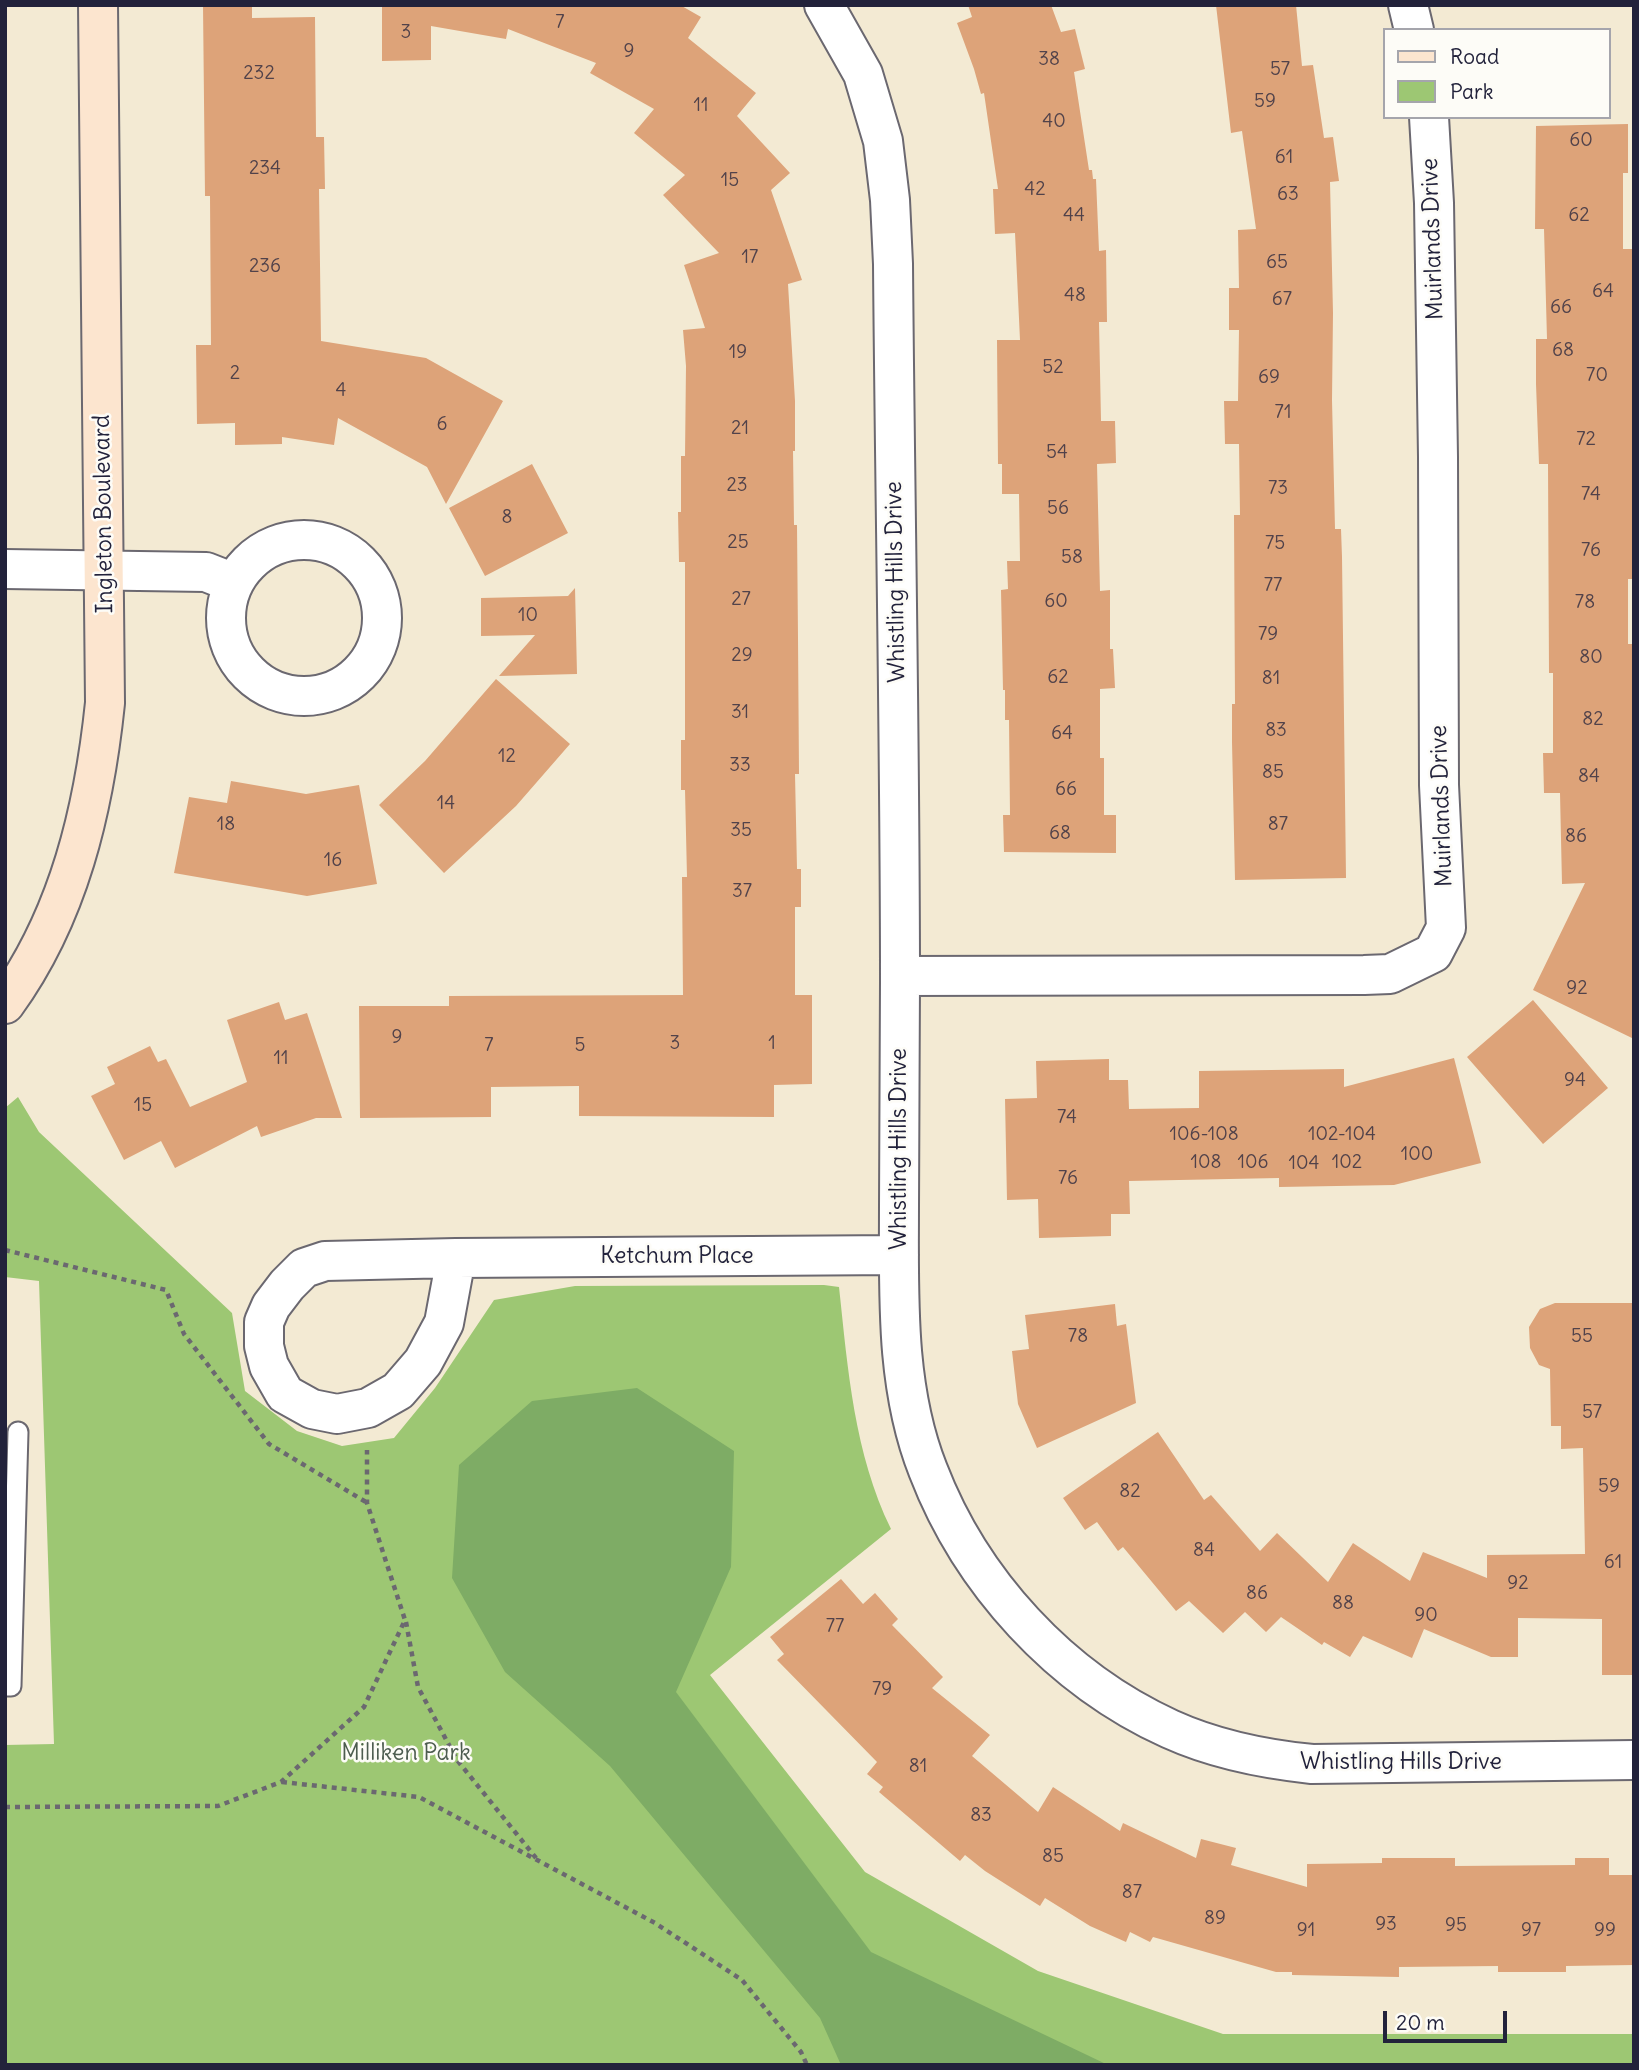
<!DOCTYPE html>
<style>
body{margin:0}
#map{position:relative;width:1639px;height:2070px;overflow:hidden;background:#f3ead3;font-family:Delius,sans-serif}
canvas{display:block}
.frame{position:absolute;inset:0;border:7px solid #22223b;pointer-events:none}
.legend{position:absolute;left:1383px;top:28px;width:228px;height:91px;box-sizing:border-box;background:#fdfcf7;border:2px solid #a5a5ac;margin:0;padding:9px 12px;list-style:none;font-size:21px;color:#22223b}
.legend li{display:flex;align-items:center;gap:14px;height:35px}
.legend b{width:35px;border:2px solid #a5a5ac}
.scale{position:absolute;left:1383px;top:2011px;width:124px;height:32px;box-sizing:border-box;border:4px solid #22223b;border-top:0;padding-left:9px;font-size:21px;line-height:24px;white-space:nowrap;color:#22223b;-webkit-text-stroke:5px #fdfcf7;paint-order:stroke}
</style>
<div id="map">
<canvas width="1639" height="2070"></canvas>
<div class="frame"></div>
<ul class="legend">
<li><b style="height:9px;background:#fce5cf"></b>Road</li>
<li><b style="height:19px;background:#9dc773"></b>Park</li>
</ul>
<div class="scale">20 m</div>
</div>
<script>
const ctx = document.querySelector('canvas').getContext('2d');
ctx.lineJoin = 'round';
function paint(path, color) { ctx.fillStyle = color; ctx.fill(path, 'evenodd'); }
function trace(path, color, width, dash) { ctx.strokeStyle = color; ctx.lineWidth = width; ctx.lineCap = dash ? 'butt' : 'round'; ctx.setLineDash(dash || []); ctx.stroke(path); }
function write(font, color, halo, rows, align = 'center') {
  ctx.font = font + ' Delius,sans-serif'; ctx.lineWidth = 5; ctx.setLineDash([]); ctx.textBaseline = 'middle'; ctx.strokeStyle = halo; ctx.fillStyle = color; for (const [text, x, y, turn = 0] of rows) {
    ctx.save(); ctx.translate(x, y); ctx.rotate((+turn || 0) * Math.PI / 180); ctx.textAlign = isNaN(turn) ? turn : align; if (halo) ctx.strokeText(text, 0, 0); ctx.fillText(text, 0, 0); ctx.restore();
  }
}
paint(new Path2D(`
 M18,1097L39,1132L232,1313L245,1391L297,1431L342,1446L394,1438L435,1388L494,1300L575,1286L824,1285L839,1287C848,1370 854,1453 891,1529L710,1675L865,1872L1038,1971L1223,2034H1634V2065H5V1745L54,1744L39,1281L5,1277V1108Z`), '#9dc773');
paint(new Path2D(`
 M637,1388L734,1451L731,1567L676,1692L871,1952L1108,2065H841L820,2018L610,1766L505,1672L452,1578L459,1465L532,1401Z`), '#7eac65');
paint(new Path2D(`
 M203,5H252V18L315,17L316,137H324L325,189H319L321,341L426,358L503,401L446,504L427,467L338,418L334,445L282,437V444L235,445V423L197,424L196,345H211L210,196H205Z
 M382,5H680L701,17L688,38L756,93L737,116L790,173L771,190L802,280L788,284L795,401V451H793L794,525H797L798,638L799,774H795L797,869H801V907H795V995H812V1084L774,1085V1117L579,1116V1086L491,1087V1117L360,1118L359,1006H449V996L683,995L682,877H687L685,790H681V740H685V562H679L678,512H681V456H685L686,366L683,330L705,328L684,265L719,253L663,195L685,175L634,133L654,109L590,73L596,63L508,29L506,39L431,26V60L382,61Z
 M968,5H1051L1061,32L1075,29L1085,69L1074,72L1089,170H1092L1093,179H1096L1099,251L1106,250L1107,322H1099L1101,421H1115L1116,463L1097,464L1100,591L1110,590V649H1113L1115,688L1100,689V758H1104V815H1116V853L1004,852L1003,815H1010L1009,720H1005V690H1003L1001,590L1008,589L1007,561H1020L1019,494H1002V464H998L997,340H1020L1015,233L995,234L993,189H998L984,93L981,94L974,69L957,23L972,17Z
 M1216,5H1296L1302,66L1313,65L1324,138L1333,137L1339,181L1330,182L1333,313L1332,400L1335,529H1341L1342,557L1346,878L1235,880L1232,742V704H1235L1234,515H1240L1239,444H1225L1224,401H1238L1239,330H1229V288H1239L1238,230L1256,229L1242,131L1231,133Z
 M1628,124V173H1623V249H1633L1634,272V579H1628V644H1634V1039L1533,990L1585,883L1562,884L1560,793H1544L1543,753H1553V673H1549L1548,464H1539L1536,384V339H1547L1544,229H1535L1536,126Z
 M532,464L568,533L485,576L449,508Z
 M575,588L577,674L499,676L535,635L481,636V598L568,596Z
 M496,679L570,744L516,806L444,873L379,805L425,761Z
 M231,781L306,794L359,785L377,884L307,896L174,873L189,797L227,803Z
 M1533,1000L1608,1088L1543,1144L1467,1057Z
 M279,1002L285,1020L307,1013L342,1118H316L261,1137L257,1126L175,1168L161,1141L124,1160L91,1096L115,1084L107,1067L150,1046L158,1062L166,1059L190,1107L247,1082L227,1020Z
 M1454,1058L1481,1163L1394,1185L1279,1187V1178L1129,1181L1130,1214H1111V1236L1039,1238L1038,1199L1007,1200L1005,1099L1037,1098L1036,1061L1109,1059V1080H1128L1129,1109L1199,1108V1071L1344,1069V1087Z
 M1555,1303H1634V1675H1602V1619L1518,1618V1657H1491L1424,1629L1412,1658L1363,1636L1350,1657L1324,1642L1322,1645L1281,1617L1266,1632L1245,1612L1223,1633L1189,1601L1176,1611L1123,1547L1118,1551L1097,1522L1085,1530L1063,1498L1158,1432L1204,1500L1211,1495L1260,1551L1277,1533L1328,1582L1353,1543L1410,1581L1423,1552L1487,1578V1555L1585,1554L1583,1448L1561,1449V1426H1551L1550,1369L1539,1365L1530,1348L1529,1327L1540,1309Z
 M1115,1304L1117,1326L1126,1324L1136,1403L1037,1448L1018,1404L1012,1351L1029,1349L1025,1315Z
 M841,1579L863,1604L875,1593L898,1619L892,1625L943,1677L932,1688L990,1735L972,1756L1038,1812L1053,1787L1120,1831L1123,1823L1196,1858L1201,1839L1236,1848L1231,1865L1307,1887V1864L1382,1863V1858H1455V1866L1575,1865V1858H1609V1875H1634V1965L1566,1966V1972H1498V1966L1399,1967V1977L1292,1975V1972H1276L1153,1937L1150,1942L1130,1932L1126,1942L1090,1926L1045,1898L1040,1906L985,1871L965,1855L960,1861L879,1792L883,1787L867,1774L877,1762L777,1660L784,1654L770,1637Z`), '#dda379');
const lane = new Path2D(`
 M5,1686H11L18,1432`);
const street = new Path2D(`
 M824,5L863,74L883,141L890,200L893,264C895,503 900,742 900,981C900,1056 899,1131 899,1206C899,1294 895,1387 928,1470C971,1582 1060,1679 1170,1729C1214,1749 1263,1759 1312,1764L1634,1760
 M1408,5L1414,30
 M226 618a78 78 0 1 1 156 0a78 78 0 1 1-156 0Z
 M5,569L206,572L234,583
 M900,976L1364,975L1390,974L1433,953L1446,928L1439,785L1438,457L1434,203L1429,117
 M456,1258L444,1323L423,1362L398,1391L368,1408L337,1414L312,1409L285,1394L269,1366L264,1346V1322L271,1306L287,1285L304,1268L325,1261L456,1258L899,1255`);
const secondary = new Path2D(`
 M5,1004C69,916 94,809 105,703L98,5`);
trace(lane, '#6b6870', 23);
trace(street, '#6b6870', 42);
trace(secondary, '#6b6870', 42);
trace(new Path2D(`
 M5,1250L166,1290L184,1334L269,1444L366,1502
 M406,1622L418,1687L457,1760L536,1858
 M282,1782L419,1797L655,1923L742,1980L801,2052L807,2065
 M5,1807L218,1806L281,1782L364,1707L405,1620L367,1503V1450`), '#6b6870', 4.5, [5, 5]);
trace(lane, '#fff', 19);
trace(street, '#fff', 38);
trace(secondary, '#fce5cf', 38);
write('19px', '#51424a', null, [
 ["7",560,23],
 ["3",406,33],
 ["9",629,52],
 ["38",1049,60],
 ["57",1280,70],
 ["232",259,74],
 ["59",1265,102],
 ["11",701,106],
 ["40",1054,122],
 ["60",1581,141],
 ["61",1284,158],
 ["234",265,169],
 ["15",730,181],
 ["42",1035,190],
 ["63",1288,195],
 ["44",1074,216],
 ["62",1579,216],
 ["17",750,258],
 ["65",1277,263],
 ["236",265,267],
 ["64",1603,292],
 ["48",1075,296],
 ["67",1282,300],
 ["66",1561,308],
 ["68",1563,351],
 ["19",738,353],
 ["52",1053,368],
 ["2",235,374],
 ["70",1597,376],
 ["69",1269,378],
 ["4",341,391],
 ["71",1283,413],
 ["6",442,425],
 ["21",740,429],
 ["72",1586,440],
 ["54",1057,453],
 ["23",737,486],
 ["73",1278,489],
 ["74",1591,495],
 ["56",1058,509],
 ["8",507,518],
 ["25",738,543],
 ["75",1275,544],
 ["76",1591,551],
 ["58",1072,558],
 ["77",1273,586],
 ["27",741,600],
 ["60",1056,602],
 ["78",1585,603],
 ["10",528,616],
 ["79",1268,635],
 ["29",742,656],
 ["80",1591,658],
 ["62",1058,678],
 ["81",1271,679],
 ["31",740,713],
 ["82",1593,720],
 ["83",1276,731],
 ["64",1062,734],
 ["12",507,757],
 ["33",740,766],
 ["85",1273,773],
 ["84",1589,777],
 ["66",1066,790],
 ["14",446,804],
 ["18",226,825],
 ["87",1278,825],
 ["35",741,831],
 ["68",1060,834],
 ["86",1576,837],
 ["16",333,861],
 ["37",742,892],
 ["92",1577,989],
 ["9",397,1038],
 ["3",675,1044],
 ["1",772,1044],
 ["7",489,1046],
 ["5",580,1046],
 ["11",281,1059],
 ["94",1575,1081],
 ["15",143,1106],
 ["74",1067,1118],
 ["106-108",1204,1135],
 ["102-104",1342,1135],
 ["100",1417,1155],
 ["108",1206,1163],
 ["106",1253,1163],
 ["102",1347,1163],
 ["104",1304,1164],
 ["76",1068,1179],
 ["78",1078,1337],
 ["55",1582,1337],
 ["57",1592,1413],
 ["59",1609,1487],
 ["82",1130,1492],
 ["84",1204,1551],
 ["61",1613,1563],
 ["92",1518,1584],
 ["86",1257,1594],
 ["88",1343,1604],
 ["90",1426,1616],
 ["77",835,1627],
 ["79",882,1690],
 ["81",918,1767],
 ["83",981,1816],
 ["85",1053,1857],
 ["87",1132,1893],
 ["89",1215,1919],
 ["93",1386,1925],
 ["95",1456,1926],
 ["91",1306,1931],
 ["97",1531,1931],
 ["99",1605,1931]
]);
write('23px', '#22223b', '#fdfcf7', [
 ["Muirlands Drive",1433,239,-92],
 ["Ingleton Boulevard",104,514,-91],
 ["Whistling Hills Drive",896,582,-91],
 ["Muirlands Drive",1442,806,-92],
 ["Whistling Hills Drive",899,1149,-90],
 ["Ketchum Place",677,1256],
 ["Whistling Hills Drive",1401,1762]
]);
write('23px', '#4d5c4f', '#fdfcf7', [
 ["Milliken Park",406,1753]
]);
</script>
